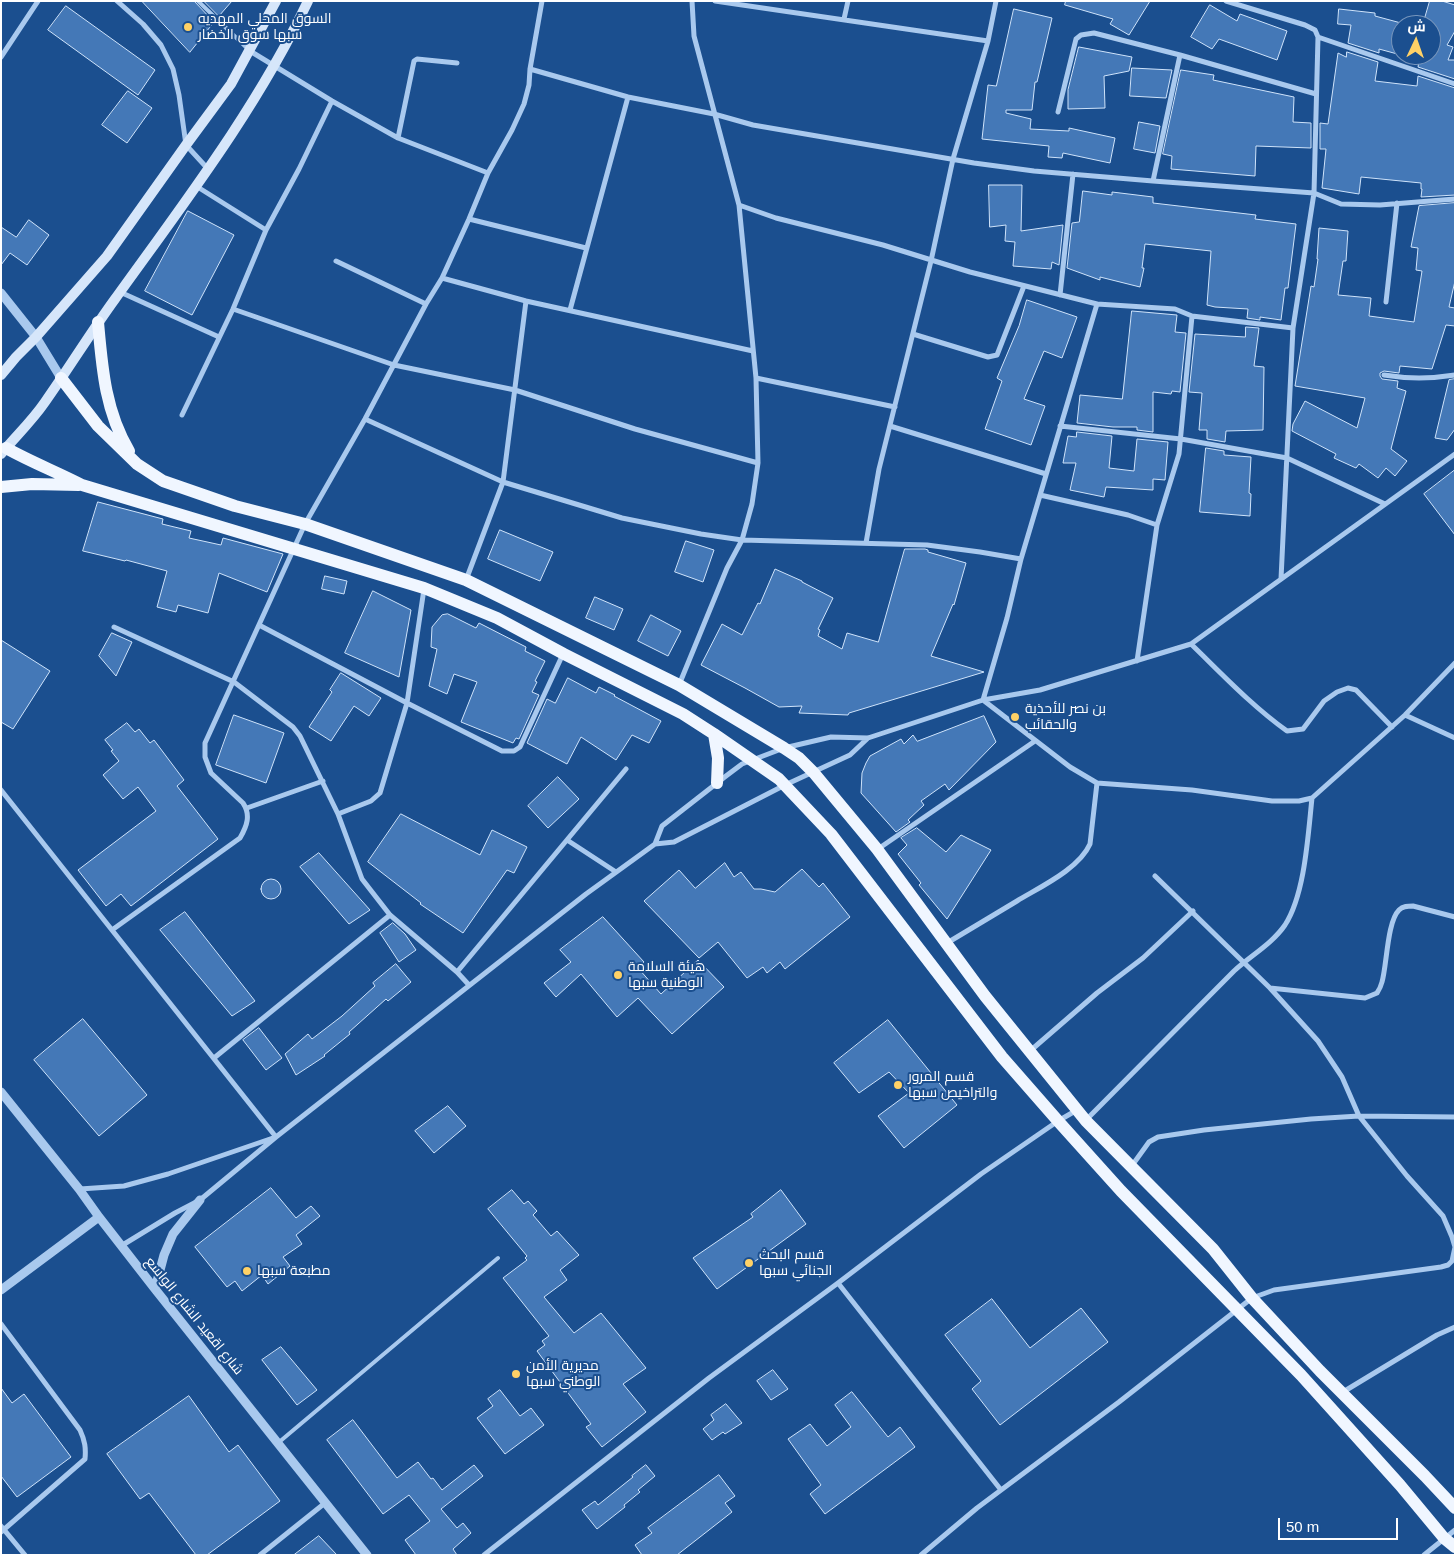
<!DOCTYPE html>
<meta charset="utf-8">
<style>
body{margin:0}
#map{position:relative;width:1456px;height:1556px;overflow:hidden;background:#1b4f8f;font-family:Helvetica,Cairo,sans-serif}
canvas{display:block}
.frame{position:absolute;inset:0;border:2px solid #fff;pointer-events:none}
.north{position:absolute;left:1391px;top:15px;width:50px;height:50px;box-sizing:border-box;background:#1b4f8f;border:1px solid #7695bc;border-radius:50%;rotate:3deg;font-size:14px;font-weight:700;line-height:20px;text-align:center;color:#fff}
.north::after{content:'';display:block;margin:auto;width:18px;height:22px;background:#ffd166;clip-path:polygon(50% 0,100% 100%,50% 72%,0 100%)}
.scale{position:absolute;left:1278px;top:1518px;width:120px;height:22px;box-sizing:border-box;border:2px solid #fff;border-top:0;padding-left:6px;font-size:15px;line-height:18px;white-space:nowrap;color:#fff;-webkit-text-stroke:4px #1b4f8f;paint-order:stroke}
</style>
<div id="map">
<canvas width="1456" height="1556"></canvas>
<div class="frame"></div>
<div class="north">ش</div>
<div class="scale">50 m</div>
</div>
<script>
const ctx = document.querySelector('canvas').getContext('2d');
ctx.lineJoin = 'round';
function paint(path, color) { ctx.fillStyle = color; ctx.fill(path, 'evenodd'); }
function trace(path, color, width, dash) { ctx.strokeStyle = color; ctx.lineWidth = width; ctx.lineCap = dash ? 'butt' : 'round'; ctx.setLineDash(dash || []); ctx.stroke(path); }
function write(font, color, halo, rows, align = 'center') {
  ctx.font = font + ' Helvetica,Cairo,sans-serif'; ctx.lineWidth = 4; ctx.setLineDash([]); ctx.textBaseline = 'middle'; ctx.strokeStyle = halo; ctx.fillStyle = color; for (const [text, x, y, turn = 0] of rows) {
    ctx.save(); ctx.translate(x, y); ctx.rotate((+turn || 0) * Math.PI / 180); ctx.textAlign = isNaN(turn) ? turn : align; if (halo) ctx.strokeText(text, 0, 0); ctx.fillText(text, 0, 0); ctx.restore();
  }
}
const building = new Path2D(`
 M142,1H194L214,22L190,52Z
 M204,1H232L219,16Z
 M1066,1H1150L1129,35L1110,24L1113,19L1065,5Z
 M1430,1H1442L1455,5V31L1447,45L1453,47L1448,60H1455V79L1418,67L1420,55H1431V25H1423Z
 M1210,5L1237,21L1240,14L1287,31L1277,60L1219,39L1212,49L1191,37Z
 M66,6L155,70L138,95L48,30Z
 M1014,9L1052,18L1037,82H1035L1032,110H1006V113L1031,119L1030,129L1069,131V128L1115,138L1110,163L1063,153L1062,158L1048,157L1049,146L982,139L988,85L996,86Z
 M1339,9L1375,13V16L1401,23V55L1379,49V53L1348,43L1351,25L1338,24Z
 M1079,47L1132,57L1129,71L1104,76L1105,108L1068,109V90Z
 M1347,52L1378,62L1375,81L1417,86L1418,76L1455,88V195L1421,197L1422,189H1421V183L1361,177L1359,194L1322,188L1326,149H1320V123L1328,124L1338,53L1346,57Z
 M1132,68L1172,70L1166,98L1130,96Z
 M1181,70L1214,75L1213,80L1294,97L1293,122L1311,123V148L1256,146L1255,176L1171,169L1172,156L1163,154Z
 M128,91L152,108L127,143L102,125Z
 M1139,122L1160,126L1155,153L1134,149Z
 M989,185H1022L1021,231L1063,225L1059,265L1052,262L1051,269L1013,266L1015,242L1005,241L1006,225L990,227Z
 M1083,191L1112,195V192L1153,197V203L1256,215L1255,219L1296,224L1288,288H1285L1281,320L1260,317V320L1247,318L1248,309L1215,307L1207,305L1211,251L1145,244L1142,268H1144L1140,287L1100,277V280L1067,268L1072,223L1079,222Z
 M1455,203V281L1449,307L1455,308V326L1446,325L1432,369L1400,366L1399,373L1384,371L1380,373V376L1382,379L1398,381L1397,388L1406,391L1391,449L1407,461L1395,476L1386,468L1378,478L1359,464L1356,468L1334,458L1336,454L1292,431L1293,424L1305,401L1357,428L1365,398L1295,386L1311,286L1314,287L1318,259H1317L1319,228L1348,231L1346,261H1343L1338,295L1371,298L1369,316L1414,322L1422,271L1416,270L1418,248L1411,247L1419,206Z
 M188,211L234,235L192,315L145,291Z
 M29,220L49,235L27,265L10,253L1,265V227L16,237Z
 M1027,300L1077,317L1062,358L1044,351L1024,399L1045,406L1031,445L985,429L1002,381L997,378L1019,326Z
 M1132,311L1177,315L1175,332L1186,333L1180,392L1172,391L1171,394L1153,392V432L1137,430V427H1113L1077,423L1080,395L1122,399Z
 M1246,327L1259,328L1254,366L1264,367L1263,430L1226,431L1225,442L1207,439V430H1199L1202,393L1189,392L1195,334L1245,337Z
 M1455,379V429L1447,440L1435,438L1449,380Z
 M1077,432L1112,436L1109,468L1134,471L1137,439L1168,442L1165,480L1153,479V490L1106,487L1104,497L1070,490L1076,463H1063L1068,436L1076,437Z
 M1206,448L1224,451V455L1251,457L1249,493L1251,494L1250,516L1200,512Z
 M1455,470V535L1424,494Z
 M98,502L163,519L162,524L191,531L189,538L221,545L223,538L283,554L267,592L219,573L208,613L178,605L176,612L157,607L167,571L126,560L125,561L83,551Z
 M500,530L553,552L540,581L488,559Z
 M686,541L714,550L703,582L675,572Z
 M905,549H925L928,550V552L966,563L954,605L953,604L931,656L984,672L849,713L848,715L799,713L802,706L779,707L745,688L701,665L722,624L742,635L758,603L760,604L775,569L802,581V582L833,598L818,629L820,630L818,636L842,649L847,633L878,642Z
 M325,576L347,581L344,594L322,589Z
 M373,591L411,610L399,677L345,653Z
 M595,597L623,609L614,630L586,618Z
 M448,614L476,628L479,623L526,647L525,651L545,661L535,681L537,682L532,692L539,695L519,739L516,738L513,743L461,722L477,682L454,674L447,694L429,686L437,649L431,647L432,627L442,615Z
 M651,615L681,631L668,656L638,641Z
 M112,633L132,642L116,676L99,656Z
 M1,640L50,671L13,729L1,722Z
 M341,673L381,698L369,716L354,706L331,741L309,727L332,692L330,690Z
 M568,678L596,693L599,687L615,695L614,696L661,721L649,743L632,735L616,760L581,737L567,764L527,743L547,699L555,703Z
 M234,715L284,733L266,783L216,765Z
 M984,716L996,742L949,790L945,784L921,801L924,805L908,820L910,822L896,832L861,793L862,773L866,763L870,756L901,739L904,744L913,735L917,741Z
 M127,723L135,732L139,729L150,743L154,740L184,780L177,786L218,839L131,906L121,894L106,906L78,870L156,811L138,787L123,799L103,775L119,761L111,751L113,750L105,740Z
 M558,777L579,799L548,828L528,806Z
 M401,814L480,855L492,830L527,847L514,873L507,870L463,933L420,904L421,903L368,862Z
 M917,828L946,852L961,835L991,850L947,919L919,885L921,883L898,854L907,845L901,838Z
 M319,853L370,910L349,924L300,867Z
 M725,863L734,877L741,872L754,889H761L775,892L802,869L819,887L823,883L850,917L785,969L780,962L767,973L763,967L747,978L718,942L699,958L644,901L679,870L695,888Z
 M261 889a10 10 0 1 1 20 0a10 10 0 1 1-20 0Z
 M185,912L255,1001L232,1016L160,930Z
 M603,917L644,962L638,968L661,994L698,960L724,987L672,1034L638,998L617,1017L581,974L556,997L544,983L571,962L560,950Z
 M393,923L405,934L416,950L399,962L380,933Z
 M396,964L411,982L388,1001L386,999L349,1032L350,1034L324,1055L325,1056L296,1075L285,1054L308,1034L312,1039L342,1016L375,986L373,983Z
 M83,1019L147,1095L99,1136L34,1060Z
 M888,1020L957,1105L904,1148L878,1116L909,1093L889,1072L859,1093L834,1063Z
 M259,1028L282,1058L266,1070L243,1040Z
 M448,1106L466,1126L434,1153L415,1131Z
 M271,1188L296,1218L311,1206L320,1216L296,1235L302,1244L283,1257L290,1266L268,1284L262,1275L242,1291L235,1281L227,1287L195,1247Z
 M512,1190L524,1204L528,1201L537,1211L533,1215L551,1236L557,1231L579,1255L560,1270L567,1280L544,1297L574,1333L601,1313L646,1368L623,1384L646,1412L602,1447L586,1427L591,1424L537,1351L545,1345L542,1341L549,1336L503,1278L527,1260L525,1258L527,1256L488,1209Z
 M781,1190L806,1224L717,1289L693,1258L753,1217L751,1214Z
 M992,1299L1030,1348L1081,1308L1108,1342L1000,1425L972,1389L981,1381L945,1335Z
 M281,1347L317,1390L297,1405L262,1360Z
 M773,1370L788,1389L771,1400L757,1381Z
 M1,1388L12,1403L24,1394L71,1457L17,1497L1,1476Z
 M500,1390L520,1416L531,1408L544,1425L505,1454L477,1418L493,1406L488,1399Z
 M852,1392L888,1437L900,1427L915,1447L825,1514L810,1494L821,1485L788,1439L810,1424L827,1446L851,1427L835,1405Z
 M189,1396L229,1452L238,1445L280,1501L207,1555H196L149,1493L140,1499L107,1454Z
 M726,1404L742,1423L725,1434L723,1432L712,1440L703,1429L714,1420L711,1415Z
 M353,1420L397,1478L418,1462L431,1479L433,1478L442,1490L474,1465L483,1476L441,1509L457,1528L463,1523L471,1533L453,1549L457,1555H416L405,1540L430,1521L409,1495L383,1514L327,1440Z
 M646,1465L655,1476L638,1490L640,1492L624,1505L625,1507L597,1529L582,1510L595,1501L598,1505L633,1477L632,1476Z
 M719,1475L735,1496L725,1503L732,1512L677,1555H642L635,1545L652,1533L648,1528Z
 M319,1536L337,1555H294Z`);
paint(building, '#4478b7');
trace(building, '#cfe3fa', 1);
trace(new Path2D(`
 M198,1L249,50
 M278,1443L498,1258`), '#a9c9ee', 4);
trace(new Path2D(`
 M117,1L143,24L161,45L173,69L179,95L186,145L208,169
 M715,1L988,41
 M1226,1L1305,25L1315,30L1318,37L1314,193L1293,328L1281,579
 M844,19L848,1
 M1318,37L1455,84
 M250,51L332,101L398,138L488,173
 M1,57L38,1
 M530,69L628,97L714,114L753,125L974,163L1034,171L1153,181L1314,193L1341,204L1380,205L1455,199
 M1058,112L1076,39L1081,35L1094,33L1180,55L1316,94
 M398,138L414,61L417,59L457,63
 M1153,181L1180,55
 M196,186L266,230
 M739,205L776,218L883,245L970,272L1097,304L1175,309L1192,316L1293,328
 M469,219L586,248
 M336,261L426,304
 M442,278L526,301L753,351
 M120,292L219,337
 M1060,295L1073,174
 M1386,302L1397,203
 M1097,304L1021,559L1007,618L983,700L1070,767L1097,783L1192,790L1272,801H1299L1312,798L1405,715L1455,663
 M233,309L394,365L515,390L635,429L758,463
 M570,310L628,97
 M913,334L988,357L997,355L1024,286
 M1384,375C1408,379 1430,379 1455,375
 M756,378L895,407
 M182,415L233,309L266,230L299,169L332,101
 M365,419L503,482L622,518L701,534L742,540L927,545L980,552L1021,559
 M890,426L1046,474
 M1060,426L1181,439L1287,458L1385,504
 M1040,495L1128,515L1157,525L1137,661
 M1157,525L1179,454L1192,316
 M866,543L879,469L931,261L953,159L988,41L996,1
 M466,580L503,482L526,301
 M259,625L407,703L502,751H514L520,747L563,654
 M114,627L234,682L293,727L300,736L338,814L362,879L390,915L457,972L469,985
 M1191,644C1222,674 1252,706 1287,731L1303,729L1324,701L1337,692L1348,688L1356,690L1392,727
 M679,685L727,568L742,540L752,504L758,463L756,378L739,205L694,36L692,1
 M1405,715L1455,738
 M1,790L276,1137
 M247,808L323,781
 M338,814L371,801L380,793L407,703L424,589
 M567,840L616,872
 M655,844L662,826L726,776L742,764L784,748L831,737L868,738L983,700L1040,690L1191,644L1455,454
 M878,849L1035,741
 M112,930L240,838C247,826 251,815 243,803L211,773L205,757V743L305,524L365,419L426,304L442,278L469,219L488,173L512,130L524,104L529,85L530,69L542,1
 M947,943C970,929 994,915 1017,901C1040,887 1079,869 1090,844L1097,783
 M457,972L626,769
 M1270,988L1365,998L1377,993C1379,990 1381,986 1382,982C1387,965 1387,922 1399,910C1403,906 1408,906 1413,906L1455,917
 M1030,1051L1097,993L1143,958L1193,911
 M214,1058L390,915
 M1086,1120L1234,971C1250,956 1272,944 1285,925C1305,894 1308,835 1312,798
 M1131,1167L1149,1142L1158,1137L1204,1130L1311,1119L1359,1116L1455,1117
 M80,1189L124,1186L168,1174L273,1138
 M121,1246L175,1213L200,1200L276,1137L586,894L655,844L674,842L785,785L850,755L868,738
 M838,1283L1001,1490
 M1,1324L80,1430C85,1441 86,1448 85,1459L1,1532
 M1343,1392L1437,1335L1455,1327
 M1,1526L25,1555
 M260,1555L325,1503
 M484,1555L709,1378L838,1283L981,1174L1058,1121L1077,1110
 M921,1555L977,1508L1119,1402L1252,1298L1274,1290L1441,1267L1448,1265L1452,1261L1455,1247L1452,1237L1443,1216L1407,1176L1359,1116L1342,1077L1318,1041L1270,988L1155,876
 M1424,1555L1455,1530`), '#a9c9ee', 5);
trace(new Path2D(`
 M1,293L36,337L61,378
 M1,1092L79,1189L99,1217L155,1289L367,1555
 M155,1289L164,1255L173,1234L200,1200
 M1,1290L99,1217`), '#a9c9ee', 9);
trace(new Path2D(`
 M1,375L16,357L36,337L107,256L186,145L231,84L276,1
 M1,454C16,436 32,421 45,402C69,368 91,332 115,299C184,203 257,108 308,1`), '#d6e6fa', 10);
trace(new Path2D(`
 M98,322C102,367 105,411 129,451
 M61,378L98,426L137,464L163,481L235,506L305,524L466,580L679,685L784,748L799,758L814,773L877,849L985,996L1086,1121L1213,1249L1252,1298L1320,1371L1425,1476L1455,1508
 M6,448C31,462 57,472 82,485L424,588L497,618L564,654L683,714L714,734L779,779L831,834L1002,1057L1058,1121L1121,1191L1301,1375L1400,1485L1444,1538L1455,1547
 M1,487L32,484L79,485
 M714,734L718,758L717,783`), '#f0f6ff', 12);
for (const [x, y, r, color] of [
 [188,27,5,"#ffd166"],
 [1015,717,5,"#ffd166"],
 [618,975,5,"#ffd166"],
 [898,1085,5,"#ffd166"],
 [749,1263,5,"#ffd166"],
 [247,1271,5,"#ffd166"],
 [516,1374,5,"#ffd166"]
]) { const dot = new Path2D(); dot.arc(x, y, r, 0, 2 * Math.PI); ctx.fillStyle = color; ctx.fill(dot); trace(dot, '#1b4f8f', 2); }
write('14px', '#fff', '#1b4f8f', [
 ["السوق المحلي المهديه",198,19],
 ["سبها سوق الخضار",198,35],
 ["بن نصر للأحذية",1025,709],
 ["والحقائب",1025,725],
 ["هيئة السلامة",628,967],
 ["الوطنية سبها",628,983],
 ["قسم المرور",908,1077],
 ["والتراخيص سبها",908,1093],
 ["قسم البحث",759,1255],
 ["الجنائي سبها",759,1271],
 ["مطبعة سبها",257,1271],
 ["مديرية الأمن",526,1366],
 ["الوطني سبها",526,1382]
], 'left');
write('14px', '#fff', '#1b4f8f', [
 ["شارع اقعيد الشارع الواسع",194,1316,51]
]);
</script>
